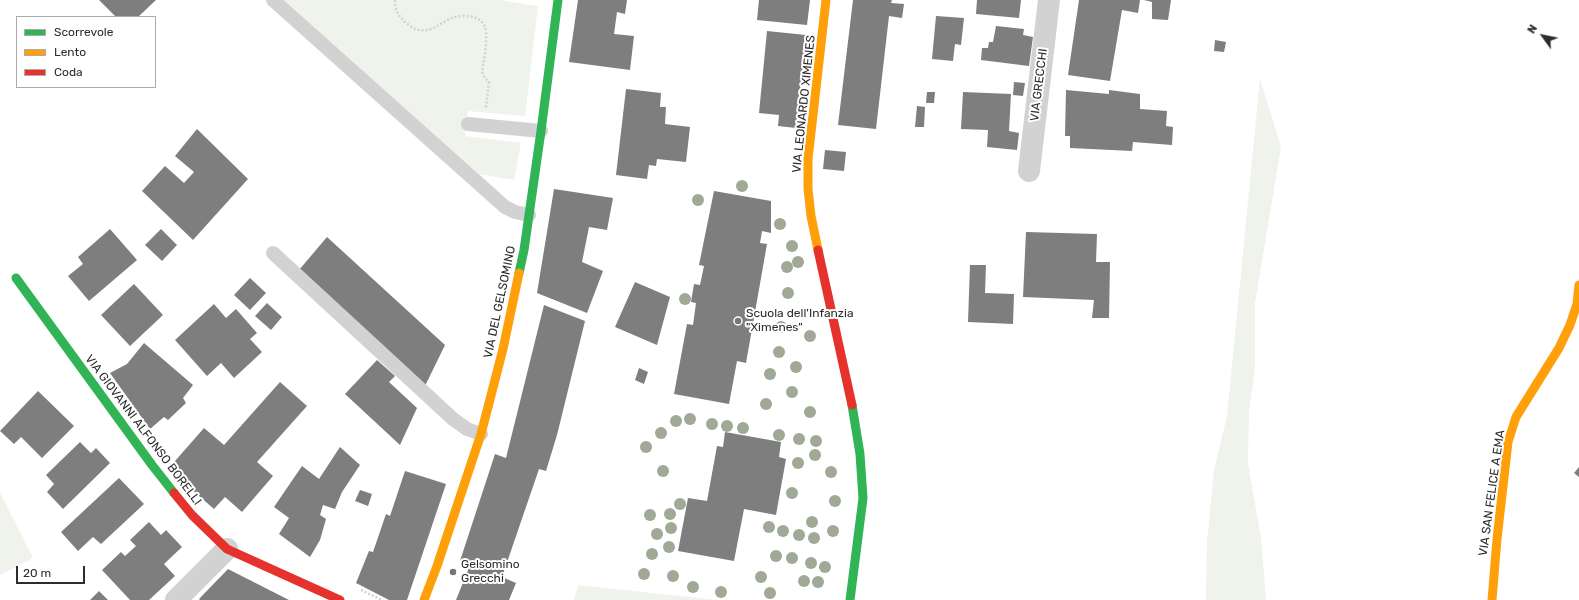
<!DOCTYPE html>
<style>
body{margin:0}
#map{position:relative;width:1579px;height:600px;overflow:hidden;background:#fff;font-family:Rubik,sans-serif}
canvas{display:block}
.legend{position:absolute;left:16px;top:16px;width:140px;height:72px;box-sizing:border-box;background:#fff;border:1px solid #ababab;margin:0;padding:5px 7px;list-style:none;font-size:12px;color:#2d2d2d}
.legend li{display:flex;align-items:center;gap:8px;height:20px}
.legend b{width:20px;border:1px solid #ababab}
.north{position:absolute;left:1523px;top:16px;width:40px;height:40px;-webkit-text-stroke:3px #fff;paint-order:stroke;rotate:303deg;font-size:11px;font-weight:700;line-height:16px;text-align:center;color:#2d2d2d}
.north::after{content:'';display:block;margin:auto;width:14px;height:18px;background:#2d2d2d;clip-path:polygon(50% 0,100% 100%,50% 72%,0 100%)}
.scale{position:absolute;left:16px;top:566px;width:69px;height:18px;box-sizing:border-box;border:2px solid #2d2d2d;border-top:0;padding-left:5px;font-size:12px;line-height:14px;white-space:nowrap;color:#2d2d2d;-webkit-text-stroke:3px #fff;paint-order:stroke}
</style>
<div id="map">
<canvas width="1579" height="600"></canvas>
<ul class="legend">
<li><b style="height:5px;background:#30b455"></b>Scorrevole</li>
<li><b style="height:5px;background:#ff9f0a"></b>Lento</li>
<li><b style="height:5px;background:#e5322d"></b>Coda</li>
</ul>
<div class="north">N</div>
<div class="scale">20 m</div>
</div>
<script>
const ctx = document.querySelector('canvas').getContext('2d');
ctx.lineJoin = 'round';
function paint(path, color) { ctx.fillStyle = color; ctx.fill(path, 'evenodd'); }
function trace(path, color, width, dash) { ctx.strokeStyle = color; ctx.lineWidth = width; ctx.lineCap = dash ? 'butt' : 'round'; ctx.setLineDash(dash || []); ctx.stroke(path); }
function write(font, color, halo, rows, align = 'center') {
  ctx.font = font + ' Rubik,sans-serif'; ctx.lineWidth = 4; ctx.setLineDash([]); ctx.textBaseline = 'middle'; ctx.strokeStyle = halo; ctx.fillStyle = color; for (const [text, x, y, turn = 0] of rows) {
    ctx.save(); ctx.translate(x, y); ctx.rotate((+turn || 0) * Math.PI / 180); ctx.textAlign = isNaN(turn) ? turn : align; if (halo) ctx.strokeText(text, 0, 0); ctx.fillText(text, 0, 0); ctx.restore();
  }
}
paint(new Path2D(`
 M282,0H499L538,6L525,116L468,111L465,136L521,143L514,180L479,174Z
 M1260,79L1281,147L1255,303V370L1249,411L1248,464L1261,538L1266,598L1265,600H1206L1207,542L1214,470L1227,416Z
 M0,493L33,558L0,575Z
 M578,585L716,600H574Z`), '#f0f3ec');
paint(new Path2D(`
 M99,0H156L138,17H116Z
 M578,0H627L625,14L617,12L614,34L634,36L630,70L569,62Z
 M759,0H810L807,25L757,20Z
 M853,0H892L891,3L904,4L902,18L889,16L876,129L838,125Z
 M977,0H1021L1019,18L976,14Z
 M1079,0H1140L1138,13L1122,10L1110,81L1068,75Z
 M1144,0H1171L1168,20L1152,19V2Z
 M936,16L964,18L961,45L955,44L953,61L932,59Z
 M996,26L1024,29L1023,35L1033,37L1029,66L981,60L982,48H988L989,42H993Z
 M767,31L806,35L796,128L778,126L779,115L759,113Z
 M1215,40L1226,42L1224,52L1214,51Z
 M1014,82L1025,83L1023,96L1013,95Z
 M626,89L661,93L660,107H666L665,124L690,127L686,162L657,159L656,166L649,165L647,179L616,175Z
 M1066,90L1109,94V90L1140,94V109L1167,111L1166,126L1173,127L1172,145L1133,142L1132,151L1070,148V136H1065Z
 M927,92H935L934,103H926Z
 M963,92L1011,94L1009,131L1019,133L1017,150L987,147L988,130L961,129Z
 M917,106L925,107L924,127H915Z
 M197,129L248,179L193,240L142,191L165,166L184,183L194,172L175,156Z
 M825,150L846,152L844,171L823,169Z
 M554,189L613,198L607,230L589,227L582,262L603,271L587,313L537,293Z
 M714,191L771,201V233L762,231L760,243L767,244L746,363L737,361L729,404L674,394L687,324L693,325L696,303L691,302L694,284L700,285L704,266L699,265Z
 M110,229L137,260L89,301L68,276L83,264L78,257Z
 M161,229L177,245L162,261L145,245Z
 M1026,232L1097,234L1096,262H1110L1109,318H1092L1094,300L1023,297Z
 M327,237L445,345L425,386L299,270Z
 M970,265H986L985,293L1014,294L1013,324L968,322Z
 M250,278L266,293L250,310L234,295Z
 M635,282L670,297L657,345L615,327Z
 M134,284L163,315L130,346L101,315Z
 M267,303L282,317L271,330L255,316Z
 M214,304L226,318L236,309L257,333L250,339L262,352L234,378L221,363L207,376L175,340Z
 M544,305L585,321L557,435L546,471L539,469L502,577L516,583L509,600H456L470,565L460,561L495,454L506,458Z
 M144,343L193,385L183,398L186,403L168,420L164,417L150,429L110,373L127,364Z
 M377,360L395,376L389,382L417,408L400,445L345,394Z
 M639,368L648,372L644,384L635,380Z
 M280,382L307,406L257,462L273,476L242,512L225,497L214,509L168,469L204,428L224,445Z
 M38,391L74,426L42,458L21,437L14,444L0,431Z
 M725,432L781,442L779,457L786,459L776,515L744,509L734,561L678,551L688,498L707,501L717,446L723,447Z
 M80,442L91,453L96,448L110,463L63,509L47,492L54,484L46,475Z
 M340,447L360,465L342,492L335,509L323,505L320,515L326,519L320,540L310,557L279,534L289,518L274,507L302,466L319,479Z
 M1579,467V477L1574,473Z
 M405,471L446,484L407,600H389L356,583L369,551L373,552L386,514L390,516Z
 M119,478L144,504L101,544L93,537L78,551L61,532Z
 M360,490L372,494L368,506L355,501Z
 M149,522L161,535L166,530L182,547L164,564L175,576L149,600H130L102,570L121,552L125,556L136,546L130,540Z
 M228,569L289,600H200L199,599Z
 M99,591L108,600H90Z`), '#7e7e7e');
trace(new Path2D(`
 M395,0C394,9 398,15 404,21C408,25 415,30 420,30C433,32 441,22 452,18C464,14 485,15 486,32C487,45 484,59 482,72L485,78L489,82L486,108
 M361,590L382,600`), '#d2d2d2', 2.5, [2, 2]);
trace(new Path2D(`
 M273,0L505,207L515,212L529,215
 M468,124L541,131
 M273,253L453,419L467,429L481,434`), '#d2d2d2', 14);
trace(new Path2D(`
 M1029,171L1049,0
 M176,600L227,549`), '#d2d2d2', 22);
trace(new Path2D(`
 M519,273L524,250L541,131L558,0
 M16,278L152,465L174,493
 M850,600L863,498L860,454L852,405`), '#30b455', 9);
trace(new Path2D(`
 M818,250L811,216L808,189V159L826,0
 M424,600L437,566L481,434L503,349L519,273
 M1492,600L1497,539L1508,442L1516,417L1559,348L1570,325L1577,304L1579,285`), '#ff9f0a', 9);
trace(new Path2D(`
 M818,250L852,405
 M174,493L192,515L227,549L340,600`), '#e5322d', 9);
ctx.fillStyle = '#9fa995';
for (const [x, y] of [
 [742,186],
 [698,200],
 [780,224],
 [792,246],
 [798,262],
 [787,267],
 [788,293],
 [685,299],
 [781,327],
 [810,336],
 [779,352],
 [796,367],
 [770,374],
 [792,392],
 [766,404],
 [810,412],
 [690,419],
 [676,421],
 [712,424],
 [727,426],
 [743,428],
 [661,433],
 [779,435],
 [799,439],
 [816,441],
 [646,447],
 [815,455],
 [798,463],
 [663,471],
 [831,472],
 [792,493],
 [835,501],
 [680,504],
 [670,514],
 [650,515],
 [812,522],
 [769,527],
 [671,528],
 [783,531],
 [833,531],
 [657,534],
 [799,535],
 [814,538],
 [669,547],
 [652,554],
 [776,556],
 [792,558],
 [811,563],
 [825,567],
 [644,574],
 [673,576],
 [761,577],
 [804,581],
 [818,582],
 [693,587],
 [721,592],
 [770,593]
]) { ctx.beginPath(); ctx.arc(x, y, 6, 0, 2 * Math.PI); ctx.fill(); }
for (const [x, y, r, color] of [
 [738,321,4,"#767676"],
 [453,572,4,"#767676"]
]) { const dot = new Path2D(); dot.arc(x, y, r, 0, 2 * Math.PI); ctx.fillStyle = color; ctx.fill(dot); trace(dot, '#fff', 1.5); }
write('12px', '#2d2d2d', '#fff', [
 ["VIA GRECCHI",1039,85,-83],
 ["VIA LEONARDO XIMENES",804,104,-84],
 ["VIA DEL GELSOMINO",500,302,-78],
 ["VIA GIOVANNI ALFONSO BORELLI",143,430,53],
 ["VIA SAN FELICE A EMA",1492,493,-82]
]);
write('12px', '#2d2d2d', '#fff', [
 ["Scuola dell'Infanzia",746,314],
 ["\"Ximenes\"",746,328],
 ["Gelsomino",461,565],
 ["Grecchi",461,579]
], 'left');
</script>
